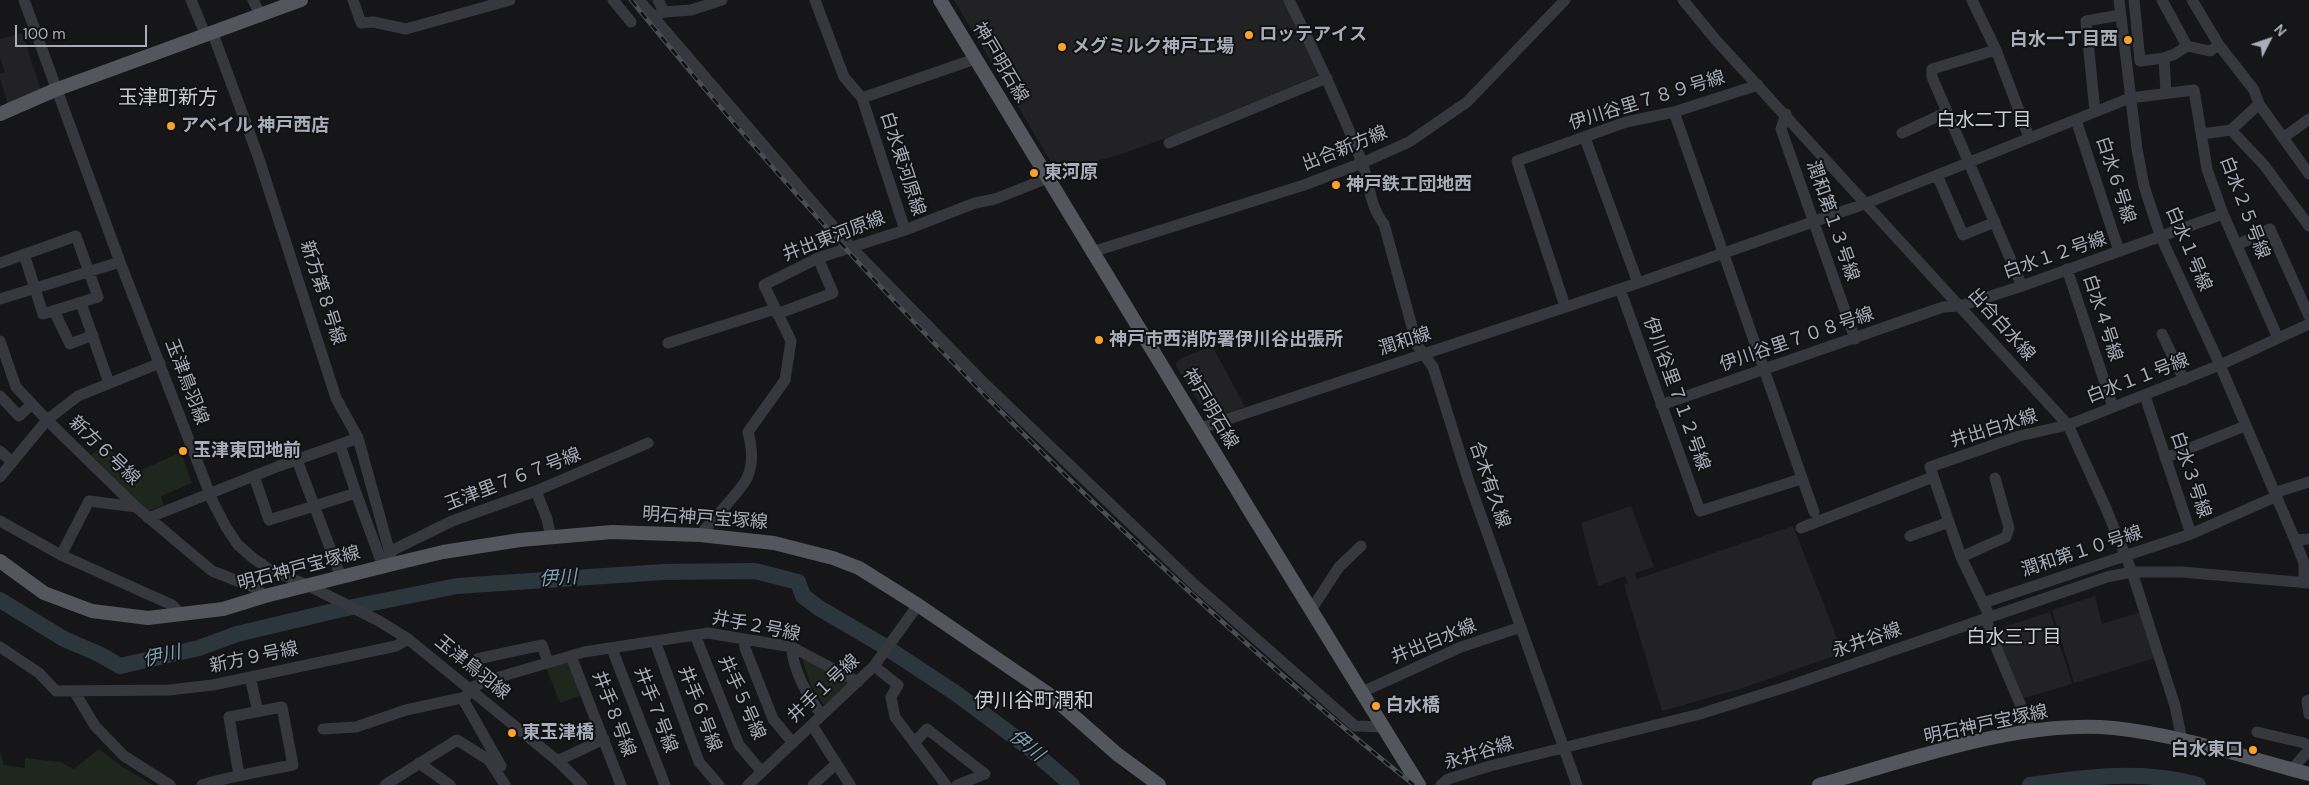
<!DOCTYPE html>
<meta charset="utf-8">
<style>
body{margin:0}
#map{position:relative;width:2309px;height:785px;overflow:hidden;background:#161618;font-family:"DM Sans",sans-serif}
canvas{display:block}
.north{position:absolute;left:2244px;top:15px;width:50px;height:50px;-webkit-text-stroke:4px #111113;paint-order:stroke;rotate:49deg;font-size:14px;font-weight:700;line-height:20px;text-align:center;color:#a7aeb9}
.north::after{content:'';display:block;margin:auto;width:18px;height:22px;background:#a7aeb9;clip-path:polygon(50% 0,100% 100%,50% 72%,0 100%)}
.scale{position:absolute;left:15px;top:25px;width:132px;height:22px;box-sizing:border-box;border:2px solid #a7aeb9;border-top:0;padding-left:6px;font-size:15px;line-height:18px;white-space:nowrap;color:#a7aeb9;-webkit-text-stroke:4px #111113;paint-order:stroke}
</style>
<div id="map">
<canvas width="2309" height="785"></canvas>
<div class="north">N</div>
<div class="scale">100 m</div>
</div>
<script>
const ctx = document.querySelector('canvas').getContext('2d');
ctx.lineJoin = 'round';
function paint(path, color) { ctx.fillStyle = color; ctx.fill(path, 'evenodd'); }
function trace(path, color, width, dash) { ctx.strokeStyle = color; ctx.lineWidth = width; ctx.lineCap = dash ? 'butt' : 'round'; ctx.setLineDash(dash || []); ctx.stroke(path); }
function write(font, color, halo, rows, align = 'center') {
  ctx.font = font + ' "DM Sans","Noto Sans JP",sans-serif'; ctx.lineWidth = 4; ctx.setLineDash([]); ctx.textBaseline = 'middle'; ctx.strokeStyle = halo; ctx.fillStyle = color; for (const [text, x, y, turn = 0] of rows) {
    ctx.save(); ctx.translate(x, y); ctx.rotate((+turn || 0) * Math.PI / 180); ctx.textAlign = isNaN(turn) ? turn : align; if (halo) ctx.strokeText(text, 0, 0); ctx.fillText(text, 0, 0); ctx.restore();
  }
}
paint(new Path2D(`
 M954,0H1284L1321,74L1180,133L1119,155L1057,172Z
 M22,33L41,90L8,104L0,78V74L5,72L0,58V39Z
 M1207,348L1214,349L1245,407L1214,418L1207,416L1175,364L1182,358Z
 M1631,506L1654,567L1635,573L1637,579L1793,526L1843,653L1740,689L1662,711L1624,585L1628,583L1625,576L1598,586L1581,523Z
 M2095,596L2102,624L2141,612L2155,658L2074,683L2052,610Z
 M2050,612L2072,684L2024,698L1994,630Z`), '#222225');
paint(new Path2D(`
 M104,445L137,472L181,452L192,483L161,496L164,505L148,511L91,455Z
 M802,658L848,681L849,684L824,705L811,686Z
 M568,661L582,695L560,703L546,667Z
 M99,749L121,766L153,785H0V751L4,765L25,768V758L60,762L74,769Z`), '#1e261e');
trace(new Path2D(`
 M0,600L64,639L99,654L120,666L199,648L237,634L338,610L457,586L663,572L755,571L798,582L803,596L819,608L884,646L954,692L1028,747L1072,785
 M2030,785C2085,777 2144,769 2198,785`), '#2b373d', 16);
trace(new Path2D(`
 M24,0L120,262L213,502L226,527L238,545L253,558L269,569L307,585L379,621L408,639L559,762L582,785
 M191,0L206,36
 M253,0L261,16
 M353,0L361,23L373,22L406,29L510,0
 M613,0L631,22
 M639,0L851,247L985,384L1196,586L1355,726L1384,727
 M658,0L664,12
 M815,0L844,77L862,98L905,230L975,203L995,199L1048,178
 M1289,0C1315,53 1340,105 1361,160C1370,182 1369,206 1384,224L1417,345L1433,367L1468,479L1577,785
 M1683,0L1715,39L2068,425L2105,506L2132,572L2175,706L2182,740
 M1972,0L1996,50L2029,137
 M2119,0L2137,149L2144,186L2160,235L2220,365L2295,540L2304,563V581
 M2134,0L2140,61L2164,58L2166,93
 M2162,0L2187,46
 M2192,0L2219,45L2254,90L2259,104
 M653,17L664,12L691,10L722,0
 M213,34L258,156L336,398L358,438L393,564
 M1996,50L1932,69V77L2022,286
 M2164,58L2175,54L2187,46L2210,51L2219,45
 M862,98L975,59
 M1674,112L1814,512
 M2095,112L2086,21L2120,15
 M1786,114L1781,129L1855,339
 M2076,120L2119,251
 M2231,130L2264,165L2309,226
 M1902,133L1947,112
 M2202,134L2231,130L2259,104L2309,174
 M1585,138L1638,283
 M2283,138L2309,119
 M1169,143L1327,78
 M1937,175L1963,235L1995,222
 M2237,245L2270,229L2309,316
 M1092,252L1304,185L1362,163L1409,142L1467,102L1565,0
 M0,263L76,236L98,297L43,314L24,254
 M2067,269L2113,407
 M1620,289L1700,511L1801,479
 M0,299L120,262
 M81,303L109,383
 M1565,306L1517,161L1626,122L1674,112L1758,85
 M54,311L70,344L93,335
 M777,314L833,293L818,258
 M2162,334L2184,380
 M0,341L16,387L47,420L136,507
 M668,343L775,309
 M0,396L19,416L32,404
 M2145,396L2191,534L2275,497L2280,491L2309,482
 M1661,405L1943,307L1960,306L2022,286L2223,214
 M1201,428L1638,283L1867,203L2130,98L2194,90L2207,169L2223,214L2278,338
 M340,445L356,493L383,566
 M0,451L12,462
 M2165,458L2245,426
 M297,460L341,577
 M254,476L269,520L356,493
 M0,477L47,420L78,396L160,363
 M536,491L547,519L551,537
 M148,518L279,466L358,438
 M0,521L61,555L172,605L182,615
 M1801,528L1933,477
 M700,535C711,521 741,491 747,478C754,463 752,447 748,432L785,380L791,341L764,285L818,258L905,230
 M1910,536L1949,522
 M2295,540L2309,539
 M391,551L452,521L536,491L648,443
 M61,555L89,501L136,507L212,571L256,588L265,596
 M1961,557L2006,537L2009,528L1995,478
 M1983,603L2191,534
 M1311,610L1339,567L1361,546
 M1990,617L1961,557L1930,467L2019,436L2068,425L2220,365L2309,324
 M1986,619L1998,652L2032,732
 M695,635L739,745L762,772
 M744,639L745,648L773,719L793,743
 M655,641L699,762L719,785
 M0,647L39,673L56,691L169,690L213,685L396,646L408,639
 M792,647C792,669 809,699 822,715
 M612,649L665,785
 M571,656L621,785
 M874,666L898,685L891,697L895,717L946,785
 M250,677L258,712
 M483,682L477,659L542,645L548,662
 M469,689L486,681L584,652L708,633L792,647L858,682
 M74,691L95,726L124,756L170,785
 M468,692L464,701L501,766
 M1362,692L1461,647L1521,627
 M2309,700L2307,701L2309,714
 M812,725L850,785
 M323,729L356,727L406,710L466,697
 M2257,732L2304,743L2309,748
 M914,743L927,729L985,774L957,785
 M557,761L604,739
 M419,763L450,785
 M2292,769L2309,750
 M202,785C232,776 262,771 293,765L282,707L229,717L239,775
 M385,785L457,740L489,760L505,785
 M748,785L874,666L918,605
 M813,785L836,764
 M1441,785L1448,779L1490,766L1700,714L1789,686L2107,577L2132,572H2182L2309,583`), '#37383d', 11);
trace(new Path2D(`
 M940,0L1250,511L1419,785
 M0,114L55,90L301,0
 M0,561L44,593L92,611L148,618L223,609L265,596L393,564L443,552L520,540L612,532L700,535L774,543L833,558L859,568L918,605L1050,695L1117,754L1159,785
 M1819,785C1909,760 2020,719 2114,728C2180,735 2245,757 2309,774`), '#53565c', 14);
const rail = new Path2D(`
 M631,0C804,212 991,412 1194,596C1265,661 1338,725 1414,785`);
trace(rail, '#4a4d52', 4.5);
trace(rail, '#111113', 2.5, [8]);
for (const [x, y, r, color] of [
 [1249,35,5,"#faa32c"],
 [2128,40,5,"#faa32c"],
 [1062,47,5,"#faa32c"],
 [171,126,5,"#faa32c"],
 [1034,173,5,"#faa32c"],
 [1336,185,5,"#faa32c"],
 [1099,340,5,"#faa32c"],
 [183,451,5,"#faa32c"],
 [1376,706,5,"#faa32c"],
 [512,733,5,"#faa32c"],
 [2253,750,5,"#faa32c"]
]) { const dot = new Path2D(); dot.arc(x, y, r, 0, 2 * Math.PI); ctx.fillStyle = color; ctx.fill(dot); trace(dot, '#111113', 2); }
write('bold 18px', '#a7aeb9', '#111113', [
 ["ロッテアイス",1259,35],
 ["白水一丁目西",2118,40,"right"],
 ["メグミルク神戸工場",1072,47],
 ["アベイル 神戸西店",181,126],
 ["東河原",1044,173],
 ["神戸鉄工団地西",1346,185],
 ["神戸市西消防署伊川谷出張所",1109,340],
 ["玉津東団地前",193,451],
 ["白水橋",1386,706],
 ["東玉津橋",522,733],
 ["白水東口",2243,750,"right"]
], 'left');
write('18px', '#a7aeb9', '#111113', [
 ["神戸明石線",1000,63,59],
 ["伊川谷里７８９号線",1647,101,-17],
 ["出合新方線",1345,149,-22],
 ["白水東河原線",902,164,72],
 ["白水６号線",2115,180,72],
 ["白水２５号線",2244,208,69],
 ["潤和第１３号線",1832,221,71],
 ["井出東河原線",834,237,-21],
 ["白水１号線",2188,249,67],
 ["白水１２号線",2055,256,-19],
 ["新方第８号線",322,293,72],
 ["白水４号線",2102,318,72],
 ["出合白水線",2001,325,48],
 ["伊川谷里７０８号線",1797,340,-19],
 ["潤和線",1405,342,-18],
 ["白水１１号線",2138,379,-21],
 ["玉津鳥羽線",186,382,69],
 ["伊川谷里７１２号線",1676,394,70],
 ["神戸明石線",1210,409,59],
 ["井出白水線",1994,429,-17],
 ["新方６号線",104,451,44],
 ["白水３号線",2190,475,71],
 ["玉津里７６７号線",513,480,-21],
 ["合木有久線",1489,485,71],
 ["明石神戸宝塚線",705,519,4],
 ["潤和第１０号線",2082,552,-18],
 ["明石神戸宝塚線",299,569,-15],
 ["井手２号線",756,627,11],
 ["永井谷線",1867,641,-19],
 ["井出白水線",1434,642,-22],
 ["新方９号線",254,658,-12],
 ["玉津鳥羽線",472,668,39],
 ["井手１号線",824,689,-43],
 ["井手５号線",741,698,66],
 ["井手６号線",699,709,69],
 ["井手７号線",655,710,69],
 ["井手８号線",613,714,69],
 ["明石神戸宝塚線",1986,725,-12],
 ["永井谷線",1479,754,-17]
]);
write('19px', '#c9cdd5', '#111113', [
 ["白水二丁目",1984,121],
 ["白水三丁目",2014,638]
]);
write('italic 19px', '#7da0b5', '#111113', [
 ["伊川",558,579,-4],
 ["伊川",162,657,-13],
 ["伊川",1026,746,39]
]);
write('20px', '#c9cdd5', '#111113', [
 ["玉津町新方",168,99],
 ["伊川谷町潤和",1034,702]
]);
</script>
